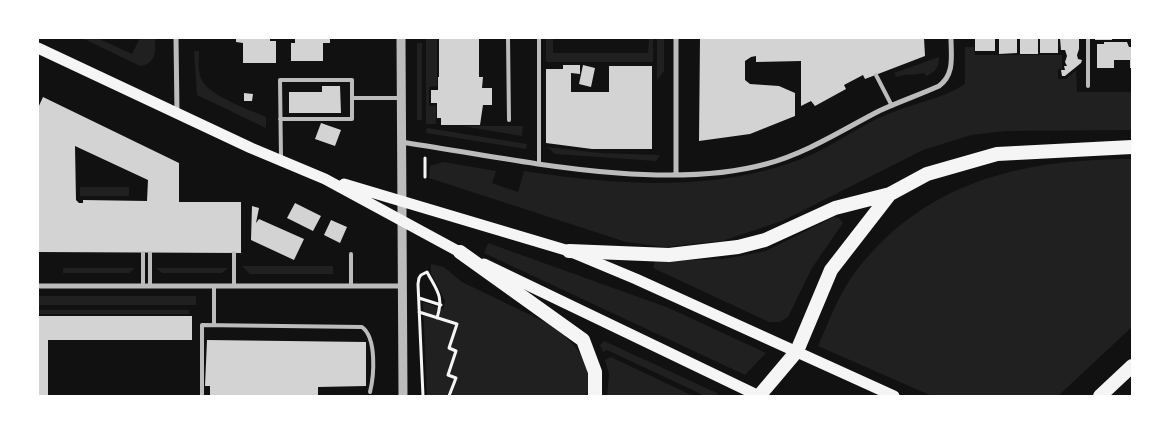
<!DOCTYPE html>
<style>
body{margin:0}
#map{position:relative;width:1170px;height:434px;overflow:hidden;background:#111;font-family:"DejaVu Sans",sans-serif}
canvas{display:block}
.frame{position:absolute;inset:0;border:39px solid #fff;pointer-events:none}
</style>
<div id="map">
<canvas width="1170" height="434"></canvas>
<div class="frame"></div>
</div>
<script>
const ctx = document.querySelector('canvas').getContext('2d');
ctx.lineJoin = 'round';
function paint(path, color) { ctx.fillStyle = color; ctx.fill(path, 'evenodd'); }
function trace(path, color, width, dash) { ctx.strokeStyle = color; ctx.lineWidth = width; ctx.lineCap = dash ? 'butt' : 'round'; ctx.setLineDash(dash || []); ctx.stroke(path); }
paint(new Path2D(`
 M82,38H97L132,54L140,38H155C156,51 156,64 140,66Z
 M426,38H437V86L429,87V106H436V124H426Z
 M546,38H553V53H648L649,38H653V62H546Z
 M657,38H664V71L657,80Z
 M417,43H422V120H417Z
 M965,47H974L975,55H1062V69H1058V79H1066L1076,70L1077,92H1132V130L1006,131L971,135L923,150L782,221L722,241L665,247L626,242L429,178L430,166L443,162L496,171L492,183L518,192L524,171C617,185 715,193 804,158C833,146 859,126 888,114C914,103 942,99 965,84Z
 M194,51H199C199,61 197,73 203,82C211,96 250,110 266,117V128L197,95Z
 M939,57C939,68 935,72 926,76L924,73C913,76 908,73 897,77L894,73Z
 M462,126H523L522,136Z
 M427,128L527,144L526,149L426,133Z
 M547,147L600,153L660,155L656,161L555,154Z
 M1132,159V327L1058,396H932L818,346C828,323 837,299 851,278C920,182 1021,159 1132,159Z
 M80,187H129V196H80Z
 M834,217L839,218L843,223L812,268L788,317L779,322H769L653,268L655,261L724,259L766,251Z
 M488,243L669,308L766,353L745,375L484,253Z
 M431,264L444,267L462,282L551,325C575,342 595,365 587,396H427L423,302L443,309L445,301L431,273Z
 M242,266H333V274H250Z
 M63,268H135L129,273H63Z
 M156,268H228L222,273H162Z
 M38,296H196V305H38Z
 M38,310H189V314H38Z
 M604,341L717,393V396H702L701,394L607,350L603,352L600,345Z
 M611,357L693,396H607L609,374L605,360Z`), '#202020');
paint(new Path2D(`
 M236,38H270V41H276V63H243V43L236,42Z
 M295,38H330V43H323V61H291V43H295Z
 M435,38H483L479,39V77H483L482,88H492V105H483L480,125H441V118H437V103H431V90H438V77H439V39Z
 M700,38H924L925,56L865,79L863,75L844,85L846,89L815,106L811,101L801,106V61L756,62V56L751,57L745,61V80L750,84L779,86L795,93V116L750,134L699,141Z
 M975,38H995V51H975Z
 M999,38H1017V53L999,54Z
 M1020,38H1038V54H1020Z
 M1040,38H1058V53H1040Z
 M1060,38H1079V49L1077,55L1078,59L1082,60L1081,63L1065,76H1062L1061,70H1065L1064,66H1067L1065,62L1067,56L1065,50H1061Z
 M1095,38H1112V40H1095Z
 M1104,42H1127L1129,47H1132V68H1130V60H1114V68H1097V44H1104Z
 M563,65H580V74L571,73V92H609V66H652V149H592L546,143V69H563Z
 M583,65L595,68L591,87L579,84Z
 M322,86H340L341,113H289V92H322Z
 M244,93L253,94L252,101H244Z
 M43,97L179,163V202H241V253L38,252V108ZM75,146L148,180L147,201L83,200V203H79L76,200Z
 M321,123L341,130L335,146L315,139Z
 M295,203L321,216L313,231L287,218Z
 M252,206L259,208L256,223L259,219L304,239L294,260L251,240Z
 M331,220L347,227L340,243L324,235Z
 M38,316H192V340H48V396H38Z
 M207,340L366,342V386L318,387V396H210V386H205Z`), '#d3d3d3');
trace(new Path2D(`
 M425,158V177
 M419,298L441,305
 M419,312L457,324L449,348L456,351L448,375L456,378L449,396
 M423,396L418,284L419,278L421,275L427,272C437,291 444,296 437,318`), '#f5f5f5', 3);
trace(new Path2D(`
 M508,38L509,120
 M539,38V163
 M1088,38V86
 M876,75L892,106
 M352,98H401
 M280,119H352V80H280L281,158
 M143,253V286
 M150,253V286
 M234,253V286
 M351,254V286
 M214,286V325
 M202,396V325L362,327C377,338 374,376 370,392`), '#bcbcbc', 4);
trace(new Path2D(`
 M176,38L177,113
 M401,142C509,158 660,193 766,164C807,153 842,130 879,111C898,102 919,95 939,86C955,74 951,56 951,38
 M676,174V38
 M38,286H402`), '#bcbcbc', 5);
trace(new Path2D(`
 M401,38L403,396`), '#bcbcbc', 9);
trace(new Path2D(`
 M38,48L251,148L325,179L467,256
 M344,184L569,251L636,279L894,396
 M484,264L759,396`), '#f5f5f5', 11);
trace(new Path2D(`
 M569,251L669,255L738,247L765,240L835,208L890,194L927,174L997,154L1132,147
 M460,252L583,340L595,372V396
 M759,396L797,351L831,270L890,194
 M1100,396L1132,366`), '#f5f5f5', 14);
</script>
